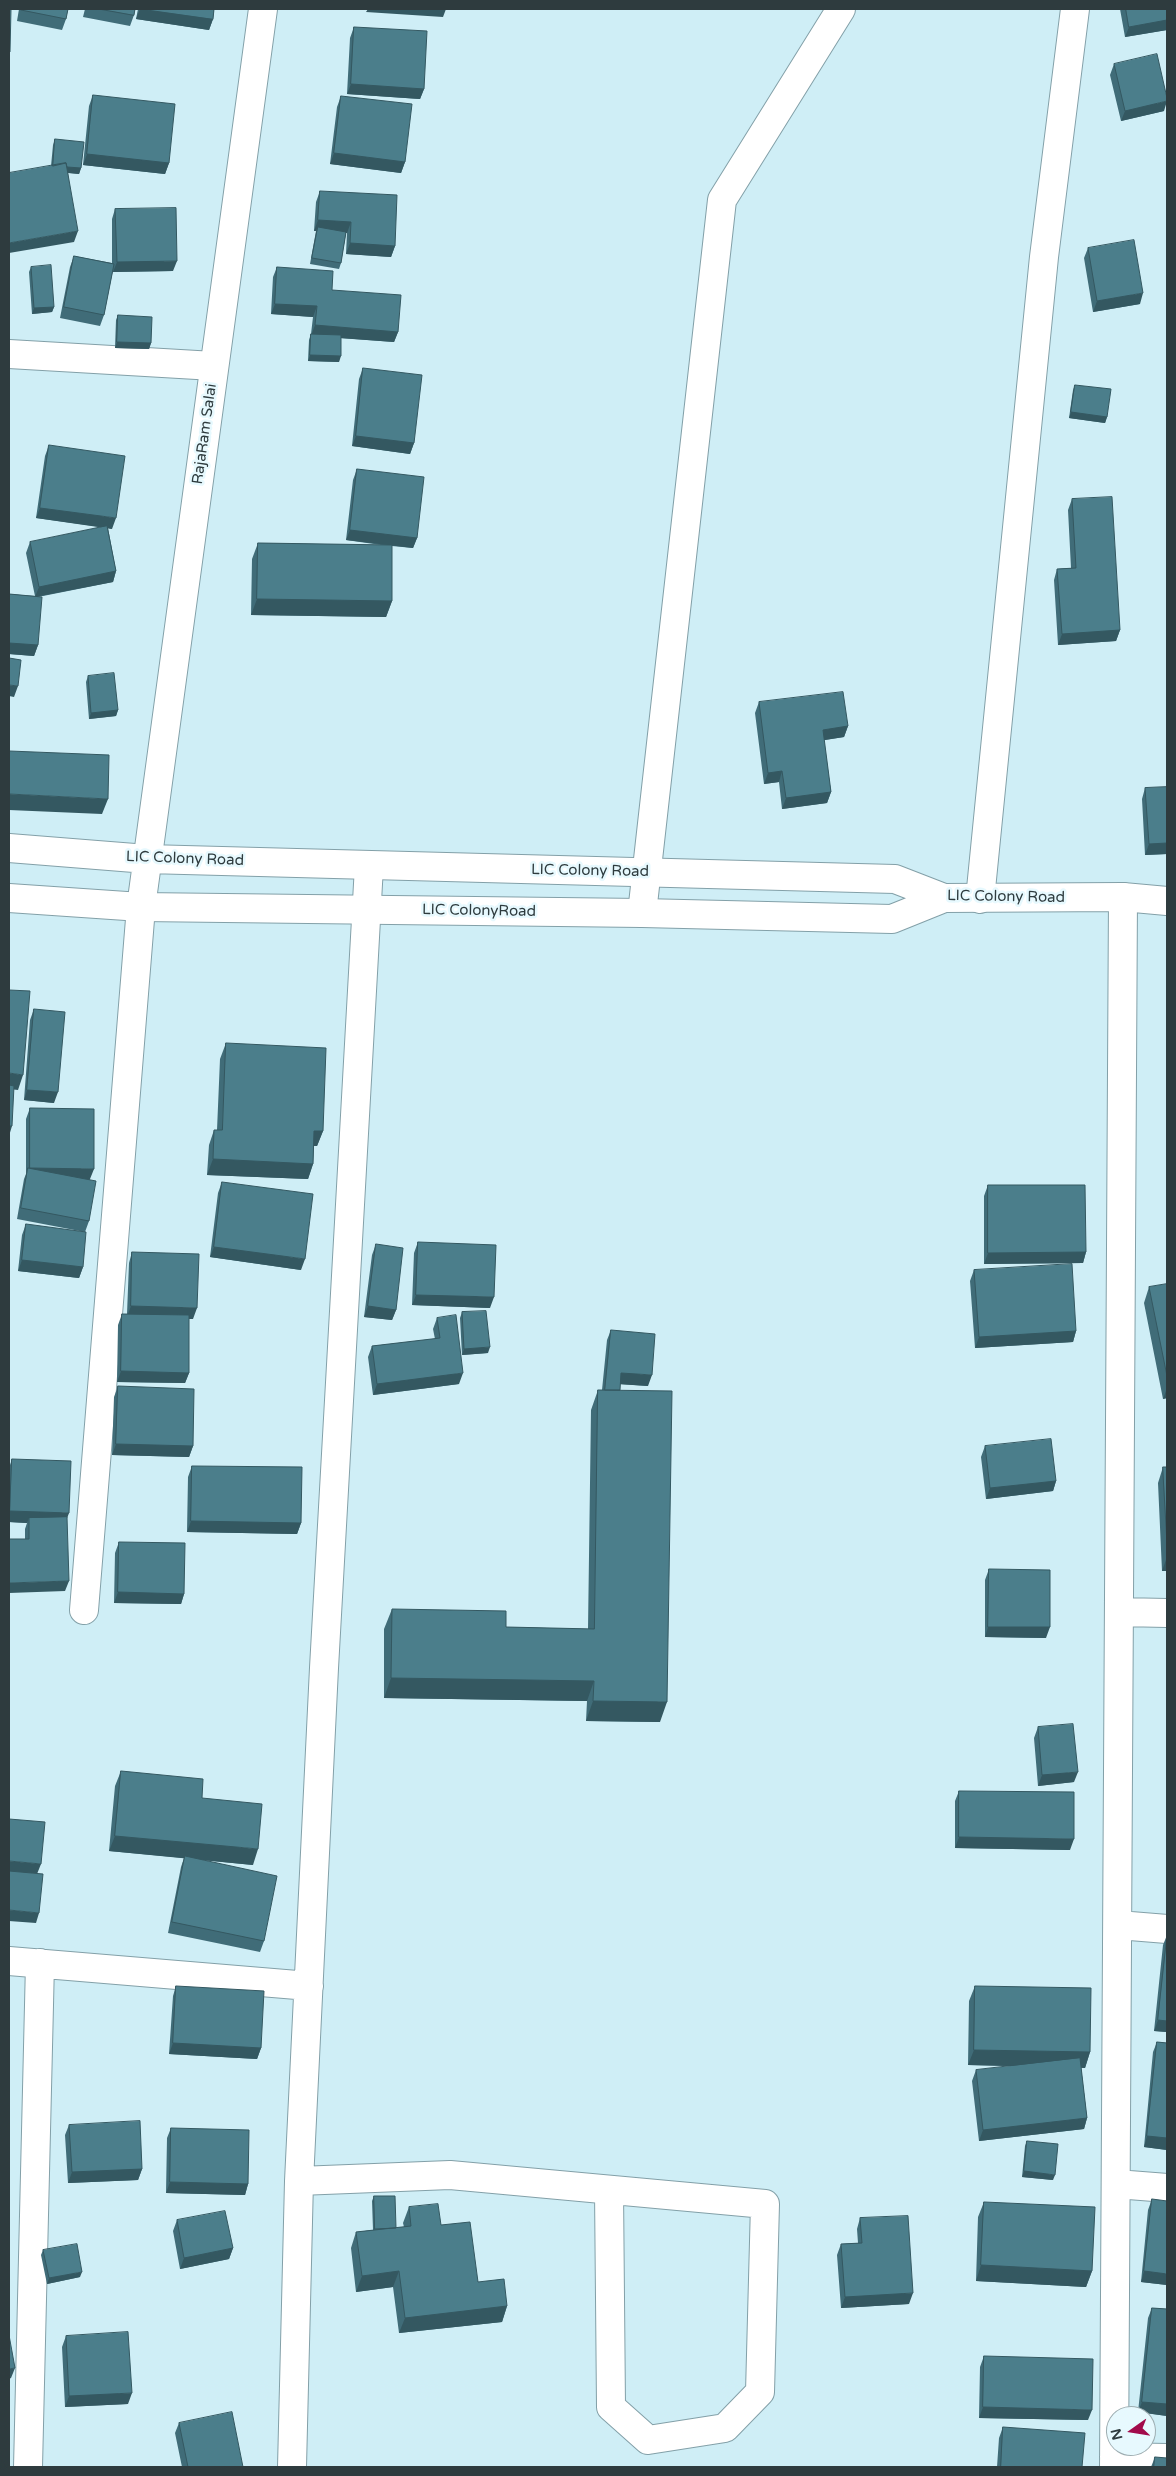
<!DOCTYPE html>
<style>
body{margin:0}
#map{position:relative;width:1176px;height:2476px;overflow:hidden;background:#cfeef6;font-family:"Varela Round",sans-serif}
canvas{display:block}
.frame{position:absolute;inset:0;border:10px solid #2e3b3e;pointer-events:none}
.north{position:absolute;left:1106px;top:2406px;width:50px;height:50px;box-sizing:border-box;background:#e7f9fe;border:1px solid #9dadb1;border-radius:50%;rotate:257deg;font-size:14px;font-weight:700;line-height:20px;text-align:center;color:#2e3b3e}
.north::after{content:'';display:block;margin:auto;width:18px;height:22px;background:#a20b4b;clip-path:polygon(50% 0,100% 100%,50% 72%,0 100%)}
</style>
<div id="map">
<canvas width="1176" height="2476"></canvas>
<div class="frame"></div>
<div class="north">N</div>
</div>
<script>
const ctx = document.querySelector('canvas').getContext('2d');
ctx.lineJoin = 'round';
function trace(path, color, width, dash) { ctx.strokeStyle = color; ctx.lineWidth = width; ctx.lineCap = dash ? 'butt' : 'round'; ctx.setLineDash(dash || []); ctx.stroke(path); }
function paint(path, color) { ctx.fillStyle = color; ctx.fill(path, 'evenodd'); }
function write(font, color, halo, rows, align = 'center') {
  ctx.font = font + ' "Varela Round",sans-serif'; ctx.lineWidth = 5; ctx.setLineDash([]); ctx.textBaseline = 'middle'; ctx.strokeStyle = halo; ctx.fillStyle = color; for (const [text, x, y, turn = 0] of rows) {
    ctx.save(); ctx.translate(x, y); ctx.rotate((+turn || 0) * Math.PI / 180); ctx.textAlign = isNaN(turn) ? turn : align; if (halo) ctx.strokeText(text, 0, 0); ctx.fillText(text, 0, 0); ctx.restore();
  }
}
const street = new Path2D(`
 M9,354L214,366
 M980,899L1044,257L1075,9
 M642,913L722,200L841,9
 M84,1610L141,907
 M1120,1612L1167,1613
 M1118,1925L1167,1929
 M9,1961L309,1986
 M299,2181L450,2175L765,2204L760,2392L725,2428L648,2440L611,2407L609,2190
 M1116,2184L1167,2188
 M1114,2457L1167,2458
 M28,2467L40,1963
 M292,2467L299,2181L324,1668L369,866
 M1114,2467L1123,897`);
const secondary = new Path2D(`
 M9,848L147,859L895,879L944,898L1123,897L1167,901
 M9,898L141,907L642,913L892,919L944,898
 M141,907L263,9`);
trace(street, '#83a0a8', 30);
trace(secondary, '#83a0a8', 30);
trace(street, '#fff', 28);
trace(secondary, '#fff', 28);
paint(new Path2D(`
 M19,9H68L66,19L62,30L17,21Z
 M85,9H135L134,15L130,26L83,17Z
 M138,9H214L213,19L209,30L136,19Z
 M1120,9H1167V30L1125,37Z
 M354,27L424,89L420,99L347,94L350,38Z
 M1114,64L1164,111L1121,121L1110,75Z
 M93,95L169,163L165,174L83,165L89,106Z
 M341,96L405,162L401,173L330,164L337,107Z
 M55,139L81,168L79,174L68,173L74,242L51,166L53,145Z
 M320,191L395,246L391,257L346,254L347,233H346L341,263L339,269L310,264L316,231H314L316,202Z
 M115,209L173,271L113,272V270L104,315L100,326L60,318L70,267L74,256L112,263V219Z
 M1088,248L1140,304L1093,312L1084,258Z
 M31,267L54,307L52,312L32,314L29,272Z
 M277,267L332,290L398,332L394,342L341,338L339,362L308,361L309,340L311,334L313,317L271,314L273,277Z
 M118,315L151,343L149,349L115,348L116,320Z
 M363,368L414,443L410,454L352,446L359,379Z
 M1075,385L1107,417L1105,423L1069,418L1073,390Z
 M49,445L112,529L108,528L116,571L113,582L38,597V645L34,656L9,654V594L35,596L26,553L30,542L101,527L36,518L45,456Z
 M357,469L417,538L413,548L392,546V601L386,617L251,615L252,559L258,543L381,545L346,540L353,480Z
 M1072,499L1120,630L1116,641L1058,645L1054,580L1057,569L1071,568L1068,510Z
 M88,676L118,710L116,716L89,719L86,682Z
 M759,702L848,726L844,737L824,740L831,792L827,803L782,809L779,782L764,784L755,713Z
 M1167,787V854L1145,855L1142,799L1145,788Z
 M34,1009L54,1103L24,1100L30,1020Z
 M226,1043L323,1131L317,1146H314L313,1164L308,1179L207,1175L209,1145L214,1130H217L220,1059Z
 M30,1108L90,1179L89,1221L85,1232L17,1219L24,1179L26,1174V1119Z
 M222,1182L301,1270L210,1257L218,1193Z
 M988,1185L1086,1252L1083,1263L984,1264V1196Z
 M26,1224L83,1267L79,1278L18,1271L22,1235Z
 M418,1242L490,1308L412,1305L414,1253Z
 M376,1244L396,1310L392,1320L364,1317L372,1255Z
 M132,1252L193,1319H189V1373L185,1383L117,1382L118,1325L122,1314H127L129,1263Z
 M974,1270L1076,1331L1073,1342L975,1348L970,1281Z
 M1167,1284V1398L1163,1399L1144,1303L1149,1287Z
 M462,1312L488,1353L462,1355L460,1318Z
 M437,1318L459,1384L373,1395L368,1357L372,1346L435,1339L433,1329Z
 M611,1330L648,1386L620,1384V1390L660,1722L586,1721L587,1701L384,1698V1629L392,1609L506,1627L588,1629L591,1410L598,1390H602L607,1340Z
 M118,1386L193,1446L189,1457L112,1455L114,1397Z
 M985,1446L1056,1481L1053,1491L986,1499L981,1457Z
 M12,1459L67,1518L65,1591L25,1539V1529L27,1523L9,1522V1468Z
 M192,1466L301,1523L297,1534L187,1532L188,1477Z
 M1163,1467H1167V1571H1162L1158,1483Z
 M119,1542L184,1594L181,1604L114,1603L115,1553Z
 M989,1569L1046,1638L985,1637V1580Z
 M1038,1727L1074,1782L1038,1786L1034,1738Z
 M121,1771L202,1798L253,1865L202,1860L264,1941L260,1952L168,1933L181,1867L184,1858L109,1851L115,1786Z
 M959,1791L1070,1850L955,1848V1801Z
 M1167,1935V2032L1154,2031L1163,1945Z
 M176,1986L261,2048L257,2059L169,2054L173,1996Z
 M975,1986L1090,2052L1085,2068L1081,2067L1087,2118L1084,2129L979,2141L972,2081L976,2070L1013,2066L968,2065L969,2001Z
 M1157,2042L1167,2043V2150L1144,2147L1153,2052Z
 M69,2125L142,2169L138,2180L68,2183L65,2135Z
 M171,2128L248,2184L245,2195L166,2193L167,2138Z
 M1027,2141L1053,2180L1022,2177L1025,2146Z
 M374,2196L396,2228L404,2227L403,2223L409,2207L441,2225L478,2282L507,2306L502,2322L399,2333L393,2287L356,2292L351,2248L356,2232L373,2230L372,2201Z
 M1152,2199L1167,2285L1141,2282L1148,2210Z
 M984,2202L1092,2271L1086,2287L976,2281L978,2217Z
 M860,2218L909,2304L841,2308L837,2255L841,2244L858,2243L857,2229Z
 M177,2220L233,2248L229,2259L180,2269L173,2231Z
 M43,2250L80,2277L47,2284L41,2255Z
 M1152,2308L1167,2309V2416L1138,2412L1148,2318Z
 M66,2336L128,2404L65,2407L62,2347Z
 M984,2356L1088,2420L979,2418L980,2367Z
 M179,2423L243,2467H182L175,2433Z
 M1003,2427L1082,2467H997L999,2438Z
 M1155,2457L1167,2467H1151Z`), '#406c78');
paint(new Path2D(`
 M140,9L213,19L209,30L136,19Z
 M368,9H446L443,17L366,12Z
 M1167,20V30L1125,37L1129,27Z
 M351,84L424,89L420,99L347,94Z
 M1167,101L1164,111L1121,121L1125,111Z
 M334,153L405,162L401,173L330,164Z
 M87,154L169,163L165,174L83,165Z
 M53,166L81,168L79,174L51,171Z
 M318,220L351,222L347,233L317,231L318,227L316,231H314Z
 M78,231L74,242L9,253V243Z
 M350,243L395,246L391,257L346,254Z
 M177,261L173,271L113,272L117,262Z
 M1143,293L1140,304L1093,312L1097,301Z
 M275,304L317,306L313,317L271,314Z
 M54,307L52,312L32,314L34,308Z
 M315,325L398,332L394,342L311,336Z
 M117,342L151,343L149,349L115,348Z
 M310,355L341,356L339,362L308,361Z
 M1071,412L1107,417L1105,423L1069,418Z
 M356,436L414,443L410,454L352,446Z
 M40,508L116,518L112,529L36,518Z
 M350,530L417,538L413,548L346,540Z
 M116,571L113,582L35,597L39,587Z
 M257,599L392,601L386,617L251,615Z
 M1120,630L1116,641L1058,645L1062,634Z
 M9,643L38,645L34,656L9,654Z
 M9,685L18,686L14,697L9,696Z
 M118,710L116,716L89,719L91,713Z
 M848,726L844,737L819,741L823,730Z
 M782,771L779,782L764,784L768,773Z
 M831,792L827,803L782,809L786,798Z
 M9,794L108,799L102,814L9,810Z
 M1167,843V854L1145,855L1149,844Z
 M9,1073L23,1075L18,1090L9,1089Z
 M27,1090L58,1092L54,1103L24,1100Z
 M9,1126H12L9,1136Z
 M314,1131H323L317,1146H309Z
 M213,1159L313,1164L308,1179L207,1175Z
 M30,1168L94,1169L90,1179H26Z
 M214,1247L305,1259L301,1270L210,1257Z
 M1086,1252L1083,1263L984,1264L988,1253Z
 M22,1260L83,1267L79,1278L18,1271Z
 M416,1295L494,1297L490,1308L412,1305Z
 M131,1306L197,1308L193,1319L127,1317Z
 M368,1306L396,1310L392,1320L364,1317Z
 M1076,1331L1073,1342L975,1348L979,1337Z
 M490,1347L488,1353L462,1355L464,1349Z
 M121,1371L189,1373L185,1383L117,1382Z
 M463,1373L459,1384L373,1395L377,1384Z
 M621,1373L652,1375L648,1386L617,1384Z
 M1167,1388V1398L1163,1399Z
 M116,1444L193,1446L189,1457L112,1455Z
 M1056,1481L1053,1491L986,1499L990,1488Z
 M10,1511L69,1513L65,1524L29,1518L27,1523L9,1522V1516Z
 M191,1521L301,1523L297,1534L187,1532Z
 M1167,1557V1571H1162Z
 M69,1581L65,1591L9,1593V1583Z
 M118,1592L184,1594L181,1604L114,1603Z
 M988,1627H1050L1046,1638L985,1637Z
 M391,1678L594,1681L587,1701L384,1698Z
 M593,1701L667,1702L660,1722L586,1721Z
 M1078,1772L1074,1782L1038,1786L1042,1775Z
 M115,1836L258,1849L253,1865L109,1851Z
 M959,1837L1074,1839L1070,1850L955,1848Z
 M9,1861L41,1864L37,1874L9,1872Z
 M9,1910L39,1913L36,1923L9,1921Z
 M1158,2020L1167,2021V2032L1154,2031Z
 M173,2043L261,2048L257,2059L169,2054Z
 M974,2050L1090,2052L1085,2068L968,2065Z
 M1087,2118L1084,2129L979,2141L983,2130Z
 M1147,2136L1167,2138V2150L1144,2147Z
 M142,2169L138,2180L68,2183L72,2172Z
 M1024,2171L1055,2175L1053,2180L1022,2177Z
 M170,2182L248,2184L245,2195L166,2193Z
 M233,2248L229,2259L180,2269L184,2258Z
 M981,2265L1092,2271L1086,2287L976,2281Z
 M399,2271L393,2287L356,2292L362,2276Z
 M1144,2271L1167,2274V2285L1141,2282Z
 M82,2272L80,2277L47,2284L49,2278Z
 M913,2293L909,2304L841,2308L845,2297Z
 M507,2306L502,2322L399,2333L405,2318Z
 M15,2368L11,2378L9,2379V2369Z
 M132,2393L128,2404L65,2407L69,2396Z
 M1142,2402L1167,2404V2416L1138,2412Z
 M983,2407L1092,2410L1088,2420L979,2418Z`), '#345861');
const building = new Path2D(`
 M9,9H11L10,52H9Z
 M21,9H68L66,19L21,10Z
 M99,9H135L134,15Z
 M140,9H214L213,19Z
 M1126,9H1167V20L1129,27Z
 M354,27L427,31L424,89L351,84Z
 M1157,54L1167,98V101L1125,111L1114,64Z
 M93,95L175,104L169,163L87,154Z
 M341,96L412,104L405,162L334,153Z
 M55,139L84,142L81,168L67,167L66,163L53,166Z
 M66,163L78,231L9,243V173Z
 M320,191L397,195L395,246L350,243L351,222L318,220Z
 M176,208L177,261L117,262L115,209Z
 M318,227L346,232L341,263L312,258Z
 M1134,240L1143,293L1097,301L1088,248Z
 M74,256L114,264L104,315L64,307Z
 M51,265L54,307L34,308L31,267Z
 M277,267L333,271L332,290L401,295L398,332L315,325L317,306L275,304Z
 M118,315L152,317L151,343L117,342Z
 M311,334L341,335V356L310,355Z
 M363,368L422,375L414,443L356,436Z
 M1075,385L1111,389L1107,417L1071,412Z
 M49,445L125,456L116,518L40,508Z
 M357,469L424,477L417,538L350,530Z
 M1112,497L1120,630L1062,634L1057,569L1076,568L1072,499Z
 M107,526L116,571L39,587L30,542Z
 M258,543L392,545V601L257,599Z
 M9,594L42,597L38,645L9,643Z
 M9,658L21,660L18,686L9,685Z
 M114,673L118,710L91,713L88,676Z
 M843,692L848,726L823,730L831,792L786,798L782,771L768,773L759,702Z
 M9,751L109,755L108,799L9,794Z
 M1167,787V843L1149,844L1145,788Z
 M9,990L30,991L23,1075L9,1073Z
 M34,1009L65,1012L58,1092L27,1090Z
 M226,1043L326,1048L323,1131H314L313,1164L213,1159L214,1130H222Z
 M9,1085L14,1086L12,1126H9Z
 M30,1108L94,1109V1169L30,1168Z
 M28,1168L96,1181L89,1221L21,1208Z
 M222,1182L313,1194L305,1259L214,1247Z
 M988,1185H1085L1086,1252L988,1253Z
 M26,1224L86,1232L83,1267L22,1260Z
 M418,1242L496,1245L494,1297L416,1295Z
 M376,1244L403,1248L396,1310L368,1306Z
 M132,1252L199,1254L197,1308L131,1306Z
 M1072,1264L1076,1331L979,1337L974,1270Z
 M1167,1284V1376L1149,1287Z
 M486,1311L490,1347L464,1349L462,1312Z
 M122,1314L189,1315V1373L121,1371Z
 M456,1315L463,1373L377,1384L372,1346L440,1338L437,1318Z
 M611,1330L655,1334L652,1375L621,1373L620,1390H605Z
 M118,1386L194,1389L193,1446L116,1444Z
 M598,1390L672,1391L667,1702L593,1701L594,1681L391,1678L392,1609L506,1611V1627L594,1629Z
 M1051,1439L1056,1481L990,1488L985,1446Z
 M12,1459L71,1461L69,1513L10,1511Z
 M192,1466L302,1467L301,1523L191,1521Z
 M1163,1467H1167V1543Z
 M67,1517L69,1581L9,1583V1539H29V1518Z
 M119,1542L185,1543L184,1594L118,1592Z
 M989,1569L1050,1570V1627H988Z
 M1073,1724L1078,1772L1042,1775L1038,1727Z
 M121,1771L203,1779L202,1798L262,1804L258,1849L115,1836Z
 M959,1791L1074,1792V1839L959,1837Z
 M9,1819L45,1822L41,1864L9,1861Z
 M185,1856L277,1876L264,1941L172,1922Z
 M9,1871L43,1874L39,1913L9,1910Z
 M1167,1935V2021L1158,2020Z
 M176,1986L264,1991L261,2048L173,2043Z
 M975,1986L1091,1988L1090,2052L974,2050Z
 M1157,2042L1167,2043V2138L1147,2136Z
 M1080,2058L1087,2118L983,2130L976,2070Z
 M140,2121L142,2169L72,2172L69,2125Z
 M171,2128L249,2130L248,2184L170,2182Z
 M1027,2141L1058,2144L1055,2175L1024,2171Z
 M374,2196H395L396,2228L375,2229Z
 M1152,2199L1167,2201V2274L1144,2271Z
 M984,2202L1095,2207L1092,2271L981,2265Z
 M438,2204L441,2225L470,2222L478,2282L504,2279L507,2306L405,2318L399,2271L362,2276L356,2232L411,2226L409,2207Z
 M225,2211L233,2248L184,2258L177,2220Z
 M908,2216L913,2293L845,2297L841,2244L862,2243L860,2218Z
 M77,2244L82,2272L49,2278L43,2250Z
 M1152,2308L1167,2309V2404L1142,2402Z
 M128,2332L132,2393L69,2396L66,2336Z
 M9,2335L15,2368L9,2369Z
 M984,2356L1093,2359L1092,2410L983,2407Z
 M232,2412L243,2467H188L179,2423Z
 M1003,2427L1085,2433L1082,2467H1001Z
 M1155,2457L1167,2458V2467H1154Z`);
paint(building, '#4b7e8b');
trace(building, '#345861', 1);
write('15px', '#2e3b3e', '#e7f9fe', [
 ["RajaRam Salai",205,434,-82],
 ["LIC Colony Road",185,859,2],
 ["LIC Colony Road",590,871,1],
 ["LIC Colony Road",1006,897,1],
 ["LIC ColonyRoad",479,911,1]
]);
</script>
